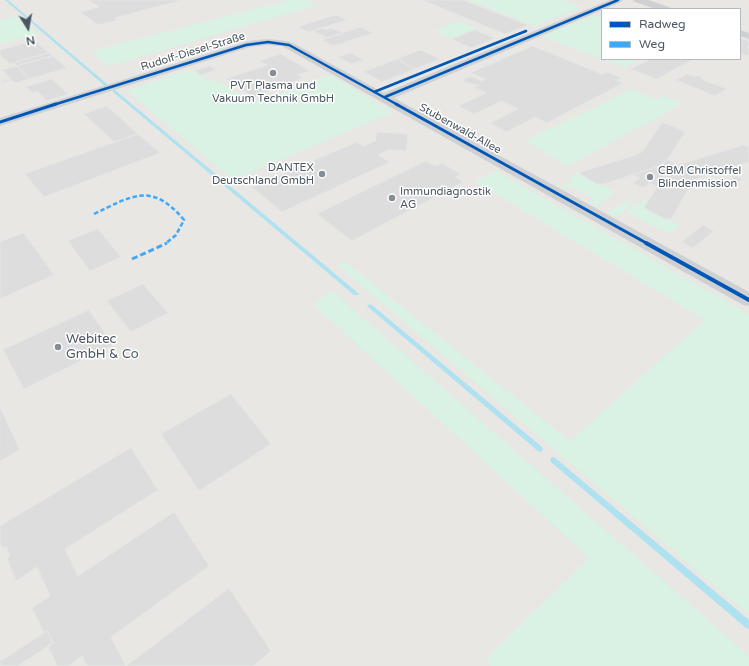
<!DOCTYPE html>
<meta charset="utf-8">
<style>
body{margin:0}
#map{position:relative;width:749px;height:666px;overflow:hidden;background:#f4f4f4;font-family:"Varela Round",sans-serif}
canvas{display:block}
.legend{position:absolute;left:601px;top:8px;width:140px;height:52px;box-sizing:border-box;background:#fff;border:1px solid #b7bbc0;margin:0;padding:5px 7px;list-style:none;font-size:12px;color:#4a5661}
.legend li{display:flex;align-items:center;gap:8px;height:20px}
.legend b{width:20px;border:1px solid #b7bbc0}
.north{position:absolute;left:8px;top:8px;width:40px;height:40px;-webkit-text-stroke:3px #fff;paint-order:stroke;rotate:169deg;font-size:11px;font-weight:700;line-height:16px;text-align:center;color:#4a5661}
.north::after{content:'';display:block;margin:auto;width:14px;height:18px;background:#4a5661;clip-path:polygon(50% 0,100% 100%,50% 72%,0 100%)}
</style>
<div id="map">
<canvas width="749" height="666"></canvas>
<ul class="legend">
<li><b style="height:5px;background:#0057b8"></b>Radweg</li>
<li><b style="height:5px;background:#3fa9f5"></b>Weg</li>
</ul>
<div class="north">N</div>
</div>
<script>
const ctx = document.querySelector('canvas').getContext('2d');
ctx.lineJoin = 'round';
function paint(path, color) { ctx.fillStyle = color; ctx.fill(path, 'evenodd'); }
function trace(path, color, width, dash) { ctx.strokeStyle = color; ctx.lineWidth = width; ctx.lineCap = dash ? 'butt' : 'round'; ctx.setLineDash(dash || []); ctx.stroke(path); }
function write(font, color, halo, rows, align = 'center') {
  ctx.font = font + ' "Varela Round",sans-serif'; ctx.lineWidth = 3; ctx.setLineDash([]); ctx.textBaseline = 'middle'; ctx.strokeStyle = halo; ctx.fillStyle = color; for (const [text, x, y, turn = 0] of rows) {
    ctx.save(); ctx.translate(x, y); ctx.rotate((+turn || 0) * Math.PI / 180); ctx.textAlign = isNaN(turn) ? turn : align; if (halo) ctx.strokeText(text, 0, 0); ctx.fillText(text, 0, 0); ctx.restore();
  }
}
paint(new Path2D(`
 M0,0H749V666H0ZM602,9H740V59H602Z`), '#e8e7e3');
paint(new Path2D(`
 M290,0H306L317,5L109,66L91,51Z
 M469,0H563L582,7L535,26Z
 M594,15L602,18V59L542,36Z
 M16,16L39,34L0,44V20Z
 M456,22H462L477,29L450,38L436,32V30Z
 M603,59H640L625,67Z
 M191,69L207,80L219,81L252,103L329,75L393,112L233,180L126,90Z
 M631,89L656,99L663,96L681,104L568,166L525,141Z
 M496,171L749,314V615L337,265L344,261L570,441L705,320L474,181Z
 M579,172C583,179 595,183 602,185C606,186 611,190 614,192L597,207L588,202L593,198L570,186L564,189L561,187L566,184L569,185L574,182L568,179Z
 M645,198L648,199L644,208L646,210L680,226L672,232L662,231L627,213L636,203L640,205Z
 M630,200L632,201L623,213L615,217L607,212Z
 M332,291L749,656V666H491L485,660L589,558L313,304Z`), '#d9f2e3');
paint(new Path2D(`
 M5,0H8L107,84V86H105Z
 M113,90H115L358,293L359,294L358,295H354L113,92Z
 M370,304L372,305L542,447L543,449L542,451L540,452L538,451L368,307L367,306Z
 M553,457L555,458L749,620V629L746,628L551,462L550,460L551,458Z`), '#aee2f0');
const building = new Path2D(`
 M88,0H183L114,18L117,20L98,25L80,12L99,7Z
 M422,0H463L528,25L505,34Z
 M336,15L347,20L308,32L298,27Z
 M361,27L373,33L334,46L322,40Z
 M321,28L325,30L332,28L343,33L328,38L313,31Z
 M475,30L495,38L471,48L452,39Z
 M740,38L749,41V46L747,48H749V56L740,54Z
 M35,41L49,53L10,64L0,55V50Z
 M533,46L602,74L607,72L622,78L616,80L623,83L547,123L535,117L507,132L490,123L518,109L502,101L474,114L458,106L486,93L474,87L479,85L464,82L465,78L473,77L469,75L481,81L485,79L471,73Z
 M421,50L440,59L415,69L397,59Z
 M49,53L53,56L17,66L14,63Z
 M351,53L364,60L351,64L338,57Z
 M281,54L310,71L298,75L303,78L253,97L226,79L267,65L260,61Z
 M53,56L67,68L29,79L17,66Z
 M397,59L415,69L382,82L364,72Z
 M651,59H694L656,79L631,69Z
 M17,66L29,79L15,83L12,80L2,83V81L11,79L2,70Z
 M210,66L216,70L201,75L195,71Z
 M688,74L695,77V76H701L703,80L727,89L715,96L676,80Z
 M52,79L68,94L47,101L37,91L32,93L26,87Z
 M107,106L138,134L114,142L84,114Z
 M662,123L668,124L685,132L667,160L660,166L603,184H597L580,174L581,172L636,155L642,152Z
 M377,132L408,134L406,151L388,150L378,155L390,162L282,212L252,187L357,142L363,146L375,141Z
 M138,134L160,153L44,197L25,174Z
 M744,145L749,147V162L699,178L692,183L671,219H665L645,208V206L657,187L669,170L672,167Z
 M667,160L678,165L669,170L660,166Z
 M426,161L435,166L442,163L461,174L455,177L463,182L352,241L317,214Z
 M660,166L669,170L657,187L649,183L643,188L633,183L640,178L632,175Z
 M736,176L743,179L729,189L722,186Z
 M703,225L714,231L693,248L682,242Z
 M98,229L121,257L90,271L68,241Z
 M24,233L54,275L0,299V242Z
 M143,284L168,313L131,332L107,301Z
 M89,310L113,345L24,389L3,350Z
 M231,394L271,444L199,491L161,434Z
 M0,407L20,450L0,461Z
 M131,448L158,490L65,549L78,576L174,512L209,566L111,637L126,666L229,588L271,651L253,666H87L82,656L68,666H57L48,645L53,643L47,631L44,633L32,608L50,596L37,567L16,581L7,559L10,556L6,546L3,549L0,542V526Z
 M47,631L53,643L18,666H0V662Z`);
paint(building, '#ddddde');
trace(building, '#e5e6e7', 1);
paint(new Path2D(`
 M610,0H623L621,2L394,98L749,292V306L743,305L282,46L268,45L250,47L0,126V118L242,43C260,38 275,38 293,43L384,93Z
 M633,0H648L669,7L671,9H656L635,2Z
 M740,30L749,33V39L740,36Z`), '#ced0d2');
trace(new Path2D(`
 M94,214C133,195 152,182 184,220L176,235L165,244`), '#3fa9f5', 2.5, [4.5, 2.5]);
trace(new Path2D(`
 M132,259L167,243`), '#3fa9f5', 3, [6, 3]);
trace(new Path2D(`
 M374,92L526,31
 M385,97L618,0
 M53,105L246,45L268,42L289,45L398,105`), '#0057b8', 2.5);
trace(new Path2D(`
 M396,104L648,244
 M0,122L56,104`), '#0057b8', 3);
trace(new Path2D(`
 M646,243L749,300`), '#0057b8', 4);
for (const [x, y, r, color] of [
 [273,73,4,"#868d94"],
 [322,174,4,"#868d94"],
 [650,177,4,"#868d94"],
 [392,198,4,"#868d94"],
 [58,347,4,"#868d94"]
]) { const dot = new Path2D(); dot.arc(x, y, r, 0, 2 * Math.PI); ctx.fillStyle = color; ctx.fill(dot); trace(dot, '#fff', 1.5); }
write('11px', '#4a5661', '#fff', [
 ["Rudolf-Diesel-Straße",193,52,-17],
 ["Stubenwald-Allee",460,129,29]
]);
write('11px', '#4a5661', '#fff', [
 ["PVT Plasma und",273,86,"center"],
 ["Vakuum Technik GmbH",273,99,"center"],
 ["DANTEX",314,168,"right"],
 ["Deutschland GmbH",314,181,"right"],
 ["CBM Christoffel",658,171],
 ["Blindenmission",658,184],
 ["Immundiagnostik",400,192],
 ["AG",400,205]
], 'left');
write('13px', '#4a5661', '#fff', [
 ["Webitec",66,340],
 ["GmbH & Co",66,355]
], 'left');
</script>
